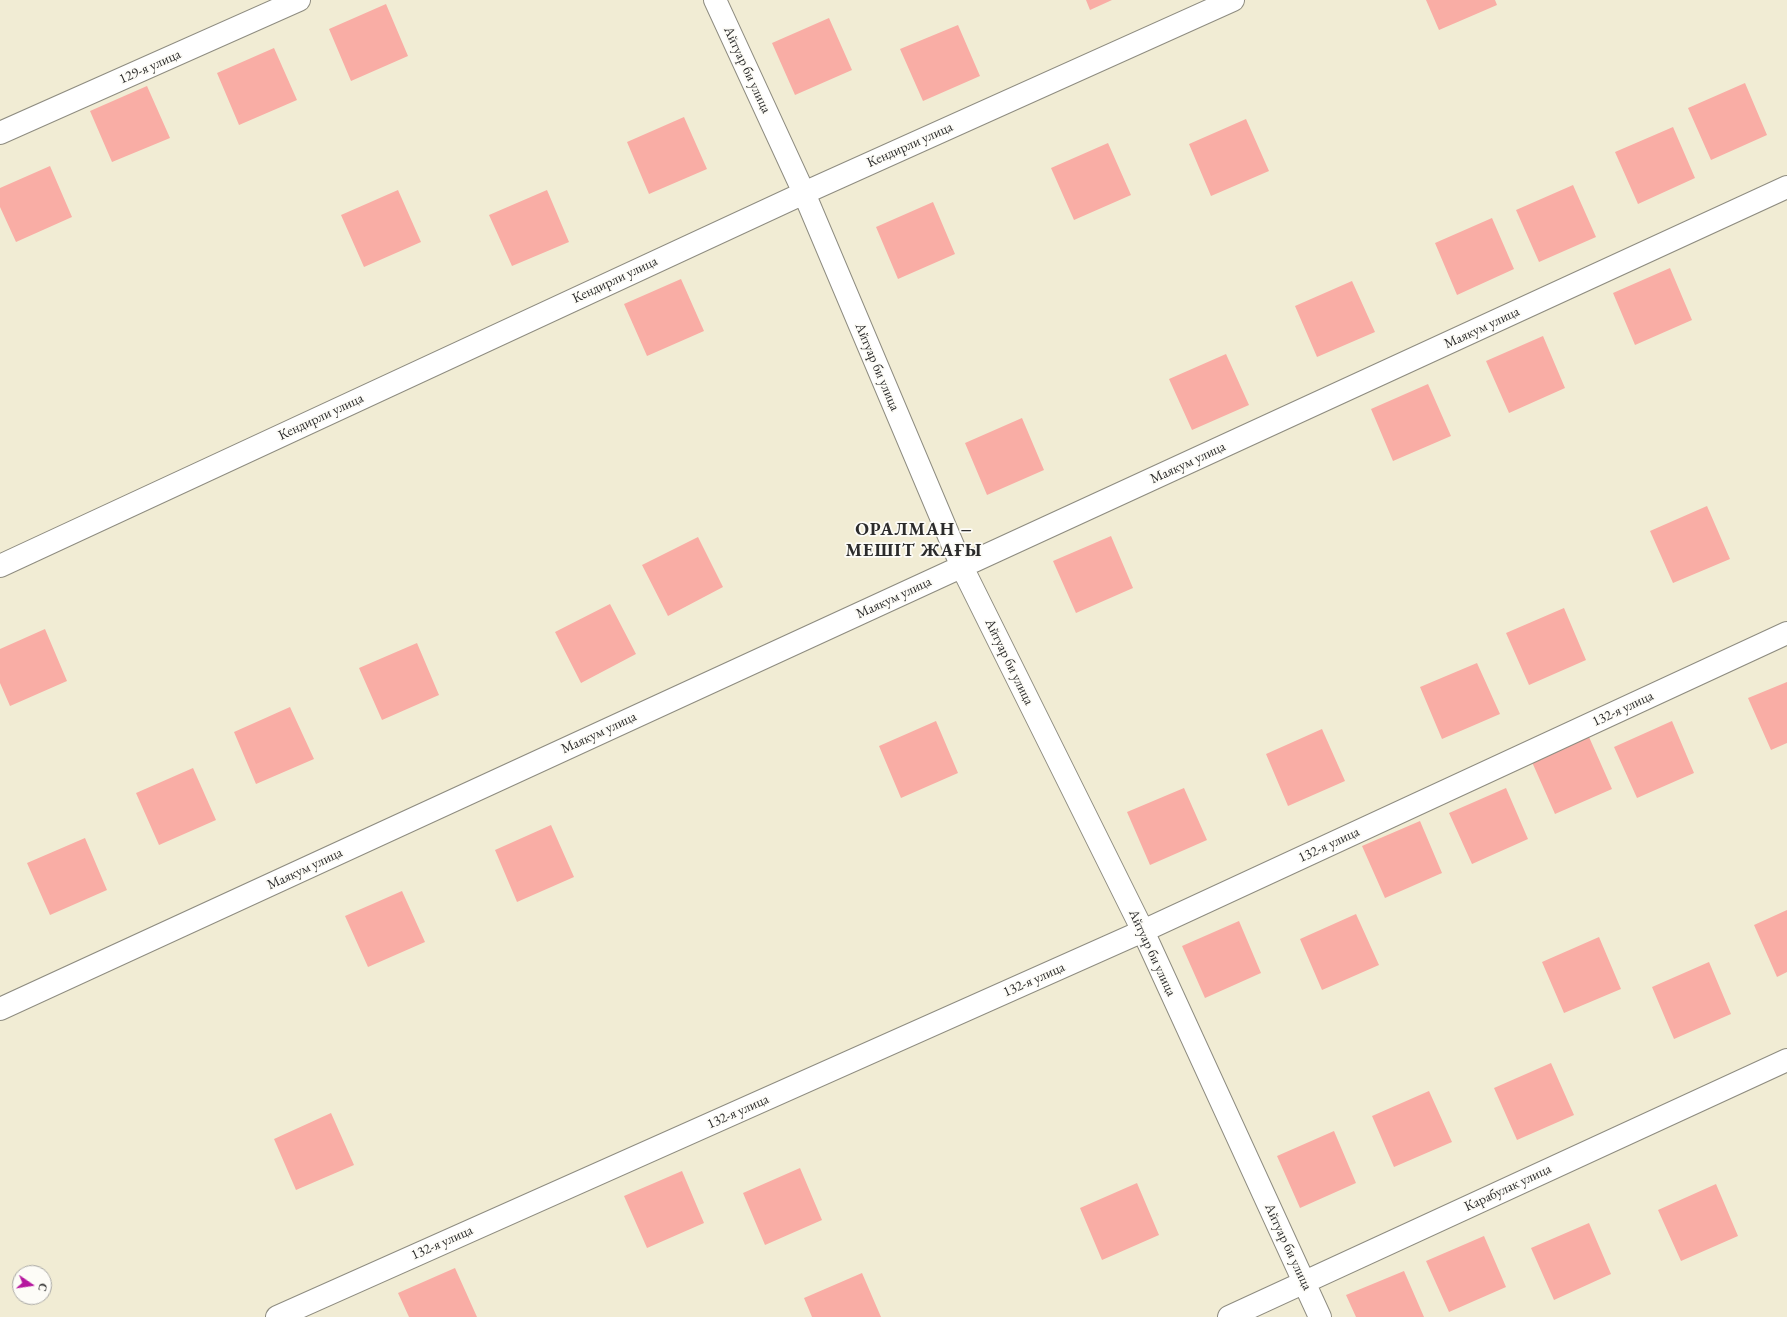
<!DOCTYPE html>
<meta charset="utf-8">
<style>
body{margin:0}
#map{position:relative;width:1787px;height:1317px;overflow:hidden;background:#f1ecd4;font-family:"EB Garamond",serif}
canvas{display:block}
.north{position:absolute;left:12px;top:1265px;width:40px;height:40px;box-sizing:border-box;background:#fdfcf7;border:1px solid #a9a8a5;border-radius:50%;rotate:103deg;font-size:11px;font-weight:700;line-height:16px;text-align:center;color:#2b2b2b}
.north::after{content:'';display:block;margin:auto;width:14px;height:18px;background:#b5179e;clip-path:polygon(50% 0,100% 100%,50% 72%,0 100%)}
</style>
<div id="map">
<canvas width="1787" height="1317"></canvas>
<div class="north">С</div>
</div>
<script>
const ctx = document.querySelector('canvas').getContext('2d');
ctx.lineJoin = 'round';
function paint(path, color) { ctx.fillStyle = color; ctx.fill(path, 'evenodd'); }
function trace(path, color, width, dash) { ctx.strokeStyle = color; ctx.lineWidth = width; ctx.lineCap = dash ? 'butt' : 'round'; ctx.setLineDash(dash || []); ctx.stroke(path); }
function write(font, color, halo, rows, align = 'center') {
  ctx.font = font + ' "EB Garamond",serif'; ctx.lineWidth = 3.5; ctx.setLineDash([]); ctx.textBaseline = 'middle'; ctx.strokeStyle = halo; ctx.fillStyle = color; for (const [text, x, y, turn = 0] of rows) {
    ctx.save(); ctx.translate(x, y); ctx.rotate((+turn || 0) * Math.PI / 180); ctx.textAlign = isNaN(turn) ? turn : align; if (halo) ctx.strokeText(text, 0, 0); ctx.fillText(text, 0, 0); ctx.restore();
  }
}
paint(new Path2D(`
 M1086,0H1112L1090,10Z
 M1426,0H1495L1497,5L1439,30Z
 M386,4L408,56L351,81L329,29Z
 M829,18L852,70L795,95L772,43Z
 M958,25L980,76L923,101L900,49Z
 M274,48L297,100L239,125L217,73Z
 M1745,83L1767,135L1711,160L1688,108Z
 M147,86L170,138L112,162L90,111Z
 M684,117L707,169L649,194L627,142Z
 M1246,119L1269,171L1211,196L1189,144Z
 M1673,127L1695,178L1638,204L1615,152Z
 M1108,143L1131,195L1074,220L1051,168Z
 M50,166L72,217L16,242L0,207V188Z
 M1573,185L1596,237L1539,262L1516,210Z
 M398,190L421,242L364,267L341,215Z
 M547,190L569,242L512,266L489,215Z
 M933,202L955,254L898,279L876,227Z
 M1492,218L1514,269L1457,295L1435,243Z
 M1670,268L1692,320L1635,345L1613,293Z
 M681,279L704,331L647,356L624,304Z
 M1352,281L1375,332L1317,357L1295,306Z
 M1543,336L1565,388L1509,413L1486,361Z
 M1226,354L1249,405L1192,430L1169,379Z
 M1428,384L1451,436L1393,461L1371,409Z
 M1022,418L1044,470L987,495L965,443Z
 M1707,506L1730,559L1673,583L1650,531Z
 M1111,536L1133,588L1076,613L1053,561Z
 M698,537L723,587L668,616L642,565Z
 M610,604L636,654L581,683L555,632Z
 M1564,608L1586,660L1529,685L1506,633Z
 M45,629L67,681L10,706L0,683V649Z
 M417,643L439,695L382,720L359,668Z
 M1477,663L1500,714L1442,739L1420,687Z
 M1787,682V743L1771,750L1748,698Z
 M290,707L314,759L256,784L234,732Z
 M936,721L958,773L901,798L879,746Z
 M1672,721L1694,773L1637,798L1614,747Z
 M1322,729L1345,781L1288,806L1266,754Z
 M1589,737L1612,789L1555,814L1532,762Z
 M193,768L216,820L159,845L136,793Z
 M1184,788L1207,840L1150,865L1127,812Z
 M1506,788L1528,839L1472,864L1449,813Z
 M1420,821L1442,873L1385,898L1362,846Z
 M551,825L574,877L517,902L495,850Z
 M85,838L107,890L50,915L27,863Z
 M402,891L425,942L368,967L345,916Z
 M1787,910V972L1777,977L1754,925Z
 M1356,914L1379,965L1322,990L1300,939Z
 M1239,921L1261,973L1205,998L1182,946Z
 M1599,937L1621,989L1564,1013L1542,962Z
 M1709,962L1731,1014L1674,1039L1652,987Z
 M1551,1063L1574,1115L1517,1140L1494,1088Z
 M1429,1091L1452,1142L1394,1167L1372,1116Z
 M331,1113L354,1165L296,1190L274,1139Z
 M1334,1131L1356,1183L1300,1208L1277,1156Z
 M800,1168L822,1220L765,1245L743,1193Z
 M682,1171L704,1223L647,1248L624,1196Z
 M1137,1183L1159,1235L1102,1260L1080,1208Z
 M1716,1184L1738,1236L1681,1261L1658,1210Z
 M1589,1223L1611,1274L1554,1300L1531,1248Z
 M1484,1236L1506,1287L1449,1312L1426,1261Z
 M455,1268L477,1317H409L398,1293Z
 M1404,1271L1424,1317H1356L1346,1295Z
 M862,1273L881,1317H812L804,1298Z`), '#f9ada5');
const minor = new Path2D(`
 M715,0L804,193L962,567L1143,931L1320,1317
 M0,133L299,0
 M0,566L804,193L1233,0
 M0,1009L1787,187
 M277,1317L1143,931L1787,633
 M1229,1317L1787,1060`);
trace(minor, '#8e8c80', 24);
trace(minor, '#fff', 22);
write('14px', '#2b2b2b', '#fdfcf7', [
 ["129-я улица",150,67,-24],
 ["Айтуар би улица",747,70,65],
 ["Кендирли улица",910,145,-24],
 ["Кендирли улица",615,280,-25],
 ["Маякум улица",1482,328,-25],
 ["Айтуар би улица",877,367,67],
 ["Кендирли улица",321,417,-25],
 ["Маякум улица",1188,463,-25],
 ["Маякум улица",894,598,-25],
 ["Айтуар би улица",1009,662,64],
 ["132-я улица",1623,709,-25],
 ["Маякум улица",599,733,-25],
 ["132-я улица",1329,845,-25],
 ["Маякум улица",305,869,-25],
 ["Айтуар би улица",1152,953,65],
 ["132-я улица",1034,980,-24],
 ["132-я улица",738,1112,-24],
 ["Карабулак улица",1508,1188,-25],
 ["132-я улица",442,1243,-24],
 ["Айтуар би улица",1288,1247,65]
]);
ctx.letterSpacing = '1px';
write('bold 18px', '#2b2b2b', '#fdfcf7', [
 ["ОРАЛМАН –",914,530],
 ["МЕШІТ ЖАҒЫ",914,551]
]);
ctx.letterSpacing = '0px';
</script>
